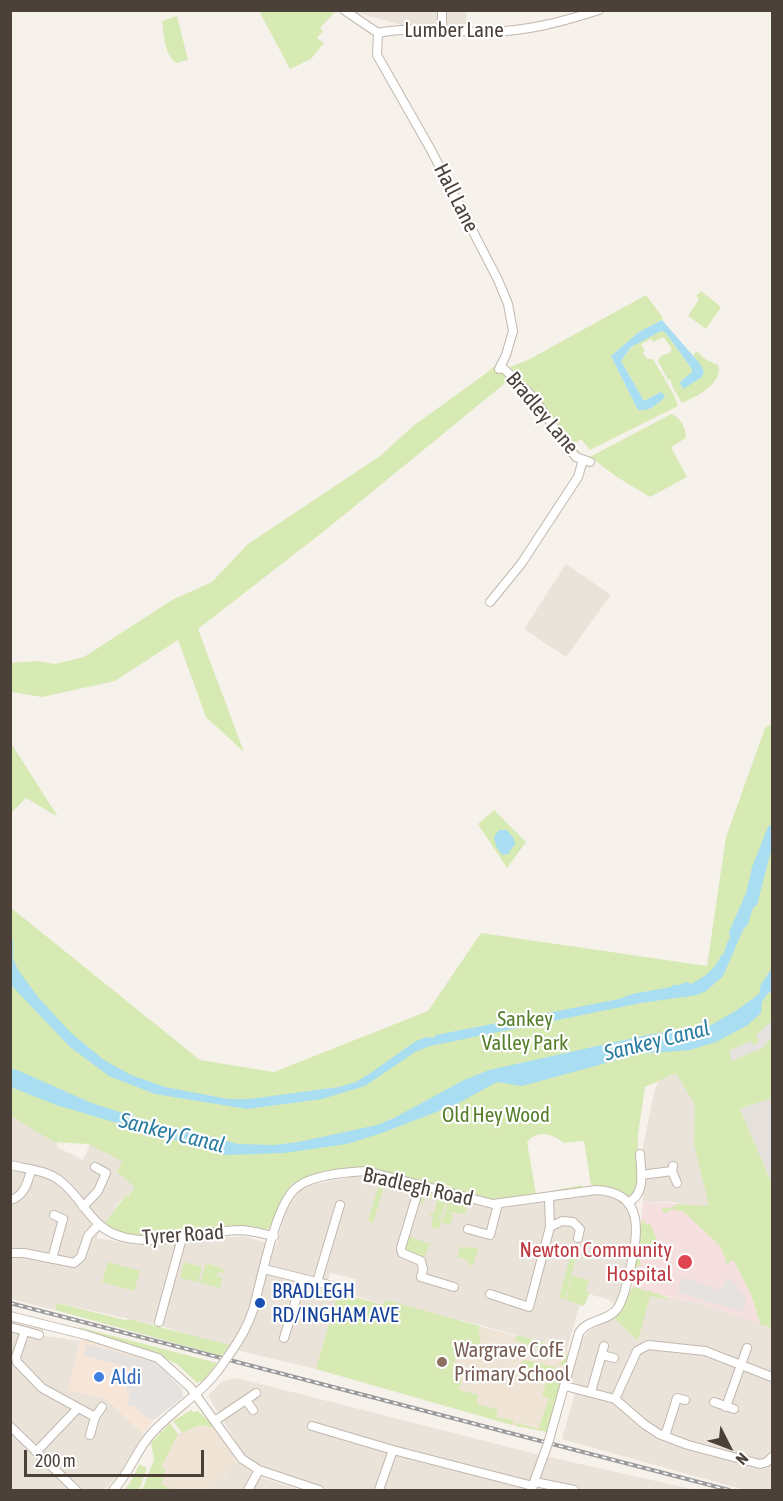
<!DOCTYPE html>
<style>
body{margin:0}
#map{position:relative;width:783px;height:1501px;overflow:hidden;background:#f6f1eb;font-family:"Asap Condensed",sans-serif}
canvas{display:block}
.frame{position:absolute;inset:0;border:12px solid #4b4139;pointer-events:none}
.north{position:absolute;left:699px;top:1417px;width:60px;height:60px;-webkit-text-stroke:4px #fff;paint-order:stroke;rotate:132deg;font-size:16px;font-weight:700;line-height:24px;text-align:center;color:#4b4139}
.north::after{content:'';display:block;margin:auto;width:21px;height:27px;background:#4b4139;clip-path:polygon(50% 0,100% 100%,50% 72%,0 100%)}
.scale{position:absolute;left:24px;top:1450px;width:180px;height:27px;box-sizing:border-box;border:3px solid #4b4139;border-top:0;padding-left:8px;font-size:18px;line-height:21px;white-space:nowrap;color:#4b4139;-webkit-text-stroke:4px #fff;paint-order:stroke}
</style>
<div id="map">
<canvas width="783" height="1501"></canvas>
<div class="frame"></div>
<div class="north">N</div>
<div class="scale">200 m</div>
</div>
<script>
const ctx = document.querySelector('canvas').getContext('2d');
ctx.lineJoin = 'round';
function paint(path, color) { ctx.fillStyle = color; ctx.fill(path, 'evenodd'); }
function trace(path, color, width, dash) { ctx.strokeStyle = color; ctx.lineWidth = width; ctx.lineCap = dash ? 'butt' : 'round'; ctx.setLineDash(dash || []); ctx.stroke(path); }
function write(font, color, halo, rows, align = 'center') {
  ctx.font = font + ' "Asap Condensed",sans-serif'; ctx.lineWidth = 4.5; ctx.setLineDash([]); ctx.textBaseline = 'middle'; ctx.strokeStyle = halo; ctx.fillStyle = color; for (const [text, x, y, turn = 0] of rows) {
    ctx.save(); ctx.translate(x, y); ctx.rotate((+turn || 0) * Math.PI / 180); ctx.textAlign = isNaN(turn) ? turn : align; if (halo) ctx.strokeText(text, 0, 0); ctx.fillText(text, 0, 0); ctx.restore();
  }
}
paint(new Path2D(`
 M350,11H467L466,27L402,25Z
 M566,564L611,595L566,657L524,629Z
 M676,1073L695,1105L709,1207L669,1202H643V1146L655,1089L658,1081Z
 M10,1112L58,1139L57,1147L83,1160L92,1140L126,1154L135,1187L128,1196H125L119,1202L96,1238L137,1245L244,1236L276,1246L286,1210L297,1193L311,1185L351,1177L372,1176L503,1208L603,1193L618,1199L626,1206L630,1217L631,1244L617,1300L614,1304L610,1300L589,1294L584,1306H580L578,1310L567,1349L480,1325L383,1301V1304L352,1295L356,1279L330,1273L325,1288L338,1293L316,1369L244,1352L165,1327L58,1303L55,1310L11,1299Z
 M649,1294L704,1304L772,1328V1490H745L562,1439L577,1386L570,1378L582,1340L588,1331L614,1318L638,1341Z
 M11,1321L43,1329V1336L80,1341L68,1389L108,1400L143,1434L117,1478L103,1490H11Z
 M237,1378L536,1454L696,1490H327L267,1471L246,1458L208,1396L222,1381Z
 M235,1461L259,1477L300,1490H211L219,1479L224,1478Z`), '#eae3d9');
paint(new Path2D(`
 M81,1339L154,1362L164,1370L181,1388L183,1397L155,1419L143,1434L108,1400L68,1389Z`), '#f7e6d7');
paint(new Path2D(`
 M772,1098V1184L740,1109Z`), '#e6e0dc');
paint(new Path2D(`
 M338,1293L383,1304L384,1301L569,1350L547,1432L512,1425L316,1369Z
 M200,1425L217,1428L231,1449L235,1461L224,1478L219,1479L211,1490H153L157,1482L162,1484L161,1468L174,1439L178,1434Z`), '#efe4d5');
paint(new Path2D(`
 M643,1202L703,1205L751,1294L760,1324L704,1304L632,1290L635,1279L634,1274L639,1246Z`), '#f6e0df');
paint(new Path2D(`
 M333,10L335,12L320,28L323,31L317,38L324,43L311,59L290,69L259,11Z
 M177,16L188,60L176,63C164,53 164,35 162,21Z
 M701,291L721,307L706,329L688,316L699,299L696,296Z
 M646,295L663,318L662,320L639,332L611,356L638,410L661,392L644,401L621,361L631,347L658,331L665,332L692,369V372L680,382L702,377L704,372L693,355L697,351L705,359L718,365C724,383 696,397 682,403L673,388L670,379L668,380L658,361L660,357L665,354L666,355L672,350L664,337L653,342L651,339L641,344L645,351L643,353L647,359H653L674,395L678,406L590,450L581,439L573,445L581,453L576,451L510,367L528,360Z
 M501,360L509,380L328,528L198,629L244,752L206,717L178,640L115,681L42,697L11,692L10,663L36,661L55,664L84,657L172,600L212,582L248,544L380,456L413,426L488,372Z
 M671,414C681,417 686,429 686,438L671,447L687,477L650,497L617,477L590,457Z
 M772,723V1098L740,1109L772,1184V1328L760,1324L751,1294L733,1260L726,1264L725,1256L723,1254L721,1247L684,1212L672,1209L665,1213L662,1212L663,1208H670L677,1204L709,1206L694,1144L695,1105L676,1073L645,1087L638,1134L637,1192L630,1197L612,1187L591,1185L584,1141L564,1143C552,1134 539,1129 527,1142L536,1194L582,1185V1189L495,1201L451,1191L452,1187L446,1185L445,1188L366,1168H356L293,1183L283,1196L272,1226C264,1233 256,1226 246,1226C204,1225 140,1252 104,1224L125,1196H128L135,1187L117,1172L122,1161L88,1144L54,1142L11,1116L10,907L200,1060L274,1072L428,1011L481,933L707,966L726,837L765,728Z
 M11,743L58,817L26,798L13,811L11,819Z
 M494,810L526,842L507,868L478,824Z
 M381,1178L386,1180L373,1223L368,1220Z
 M422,1191L447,1198L442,1215L437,1214L442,1216L438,1217L442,1219L439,1229L431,1227L433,1216L429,1215L430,1213H434L437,1200L424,1196L423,1205H421Z
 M449,1197L468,1203L465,1214L447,1212L453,1215L450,1225L442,1223Z
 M642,1219L646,1225L650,1224L662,1251L639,1254L641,1265L637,1266L643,1282L636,1281L634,1274Z
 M408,1236L430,1244L424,1258L406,1250V1243Z
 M460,1247L478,1248L473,1266L467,1264L468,1260L457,1257Z
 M572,1250L577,1253L565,1299L559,1298Z
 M108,1262L140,1271L134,1291L102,1282Z
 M184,1262L202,1267L198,1282L180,1278Z
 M206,1263L224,1269L223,1273L218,1272L217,1276L222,1278L220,1288L200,1283Z
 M572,1276L589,1280L586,1291L589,1294L584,1306L566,1300Z
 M633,1287L662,1295L670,1300L650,1296L638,1341L614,1318C623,1309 626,1297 633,1287Z
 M338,1293L383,1305L386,1300L480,1326L478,1334L482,1336L480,1338V1344L471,1348L460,1346L455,1363L448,1361L455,1365L452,1377L462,1379L459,1390L478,1395L477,1404L498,1410L496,1417L514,1420L512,1425L316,1369Z
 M57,1303L125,1320L129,1319L229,1345L222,1356L55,1310Z
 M79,1327L217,1363L204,1380L197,1383L177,1364L154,1353L79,1329Z
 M517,1335L561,1348L564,1350L563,1353L568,1355L565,1366L558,1364L563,1361L564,1355L521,1343L515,1340Z
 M526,1360L559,1368V1370L545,1375L523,1369L521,1362Z
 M556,1372L564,1373L547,1432L516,1426L517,1423L538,1429L549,1398L542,1396L548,1376Z
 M191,1410L193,1412L198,1411L217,1428L200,1425L182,1433L173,1421Z
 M170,1423L178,1434L161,1468L165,1469L162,1484L171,1489L170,1490H154L157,1482L153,1490H142L154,1460L151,1443Z
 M139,1464L147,1468L139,1490H124C131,1483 135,1474 139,1464Z`), '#d8eab4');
paint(new Path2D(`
 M772,1021V1037L762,1048L732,1061L729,1051L751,1041L753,1045L758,1043L759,1040L756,1035Z
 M683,1277L721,1291L727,1278L738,1284L737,1288L745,1295L746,1300L742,1312L677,1292Z
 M87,1344L154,1362L164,1370L182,1390L183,1397L155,1419H148L134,1406L127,1405L130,1391L126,1390L129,1374L134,1375V1369L83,1355Z`), '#e5e2e0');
paint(new Path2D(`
 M662,320L701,365L704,372L702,377L683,389L680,382L692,372V369L665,332L661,331L631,347L621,361L644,401L661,392L665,396L664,398C656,405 649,412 638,410L611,356L639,332Z
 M772,828V847L757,905L753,908L748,924L743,930L723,976L706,991L697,995L641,1003L430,1046L415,1052L365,1086L322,1099L247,1109L155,1094L109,1076L70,1047L13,987L11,982V932L13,943V958L18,970L38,997L71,1033L104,1060L131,1075L165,1087L228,1099H249L339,1087L356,1082L369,1074L416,1041L427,1037L433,1038L436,1035L619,999L632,994L671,987L673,985H679L686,982L698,986L719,970L727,943L746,909L757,869Z
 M499,830H507L514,839L515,844L508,854L502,855L496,846L494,837Z
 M772,968V992L768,993L762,1002L761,1013L748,1025L716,1042L690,1050L639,1054L522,1086L497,1082L457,1104L382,1133L347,1144L284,1153L226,1155L56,1105L11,1087V1069L17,1070L94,1104L143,1119L238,1144L274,1145L298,1142L377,1125L394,1118L464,1080L489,1070L647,1035L711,1025L737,1010L759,994L761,984Z`), '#a8ddf2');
trace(new Path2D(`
 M734,933L751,894L757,868L772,830
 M686,992C702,985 718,975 725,959`), '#a8ddf2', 10);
const minor = new Path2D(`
 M344,10L378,33
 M442,31V10
 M378,33L377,55L431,150L498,280L508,304L513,331L506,355L499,369
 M378,33C412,26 450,32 485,32C524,32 562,22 599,10
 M501,366L532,396L571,451L576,457L590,462
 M490,602L521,564L578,477L583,460
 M10,1165C27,1169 45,1170 59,1180C83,1197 91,1230 123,1237C161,1247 204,1230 242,1230C253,1231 263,1234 274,1236
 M672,1171L677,1183
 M641,1175L672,1171L673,1166
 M420,1185L401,1248L402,1253L421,1261L423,1269L421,1277L454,1287
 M10,1200C24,1197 28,1182 31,1170
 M629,1202C646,1193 641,1172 640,1154
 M83,1207L98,1191L106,1173L95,1167
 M550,1227L562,1221L573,1222L580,1229L578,1238
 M468,1229L490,1235L498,1204
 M10,1253H24L74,1263L81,1257L88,1236L98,1225
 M52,1259L63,1219L54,1215
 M264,1269L349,1290
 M317,1282L340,1205
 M490,1294L529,1307L550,1227L549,1197
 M10,1316L86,1335L158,1358L190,1387L242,1459L259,1470L319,1490
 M159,1322L182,1238
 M10,1327L25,1331L16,1357L17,1362L42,1388L95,1417
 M25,1331L39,1335
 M284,1338L302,1280
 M229,1355C239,1341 248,1326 253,1310C261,1282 275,1206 295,1189C309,1175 347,1172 366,1171L493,1204L596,1190C646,1192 638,1234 630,1270C627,1282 624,1300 617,1309C607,1322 587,1319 579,1333L549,1440
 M602,1355L614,1358
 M565,1386L615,1399L644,1424L659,1434L688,1445L760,1464L767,1462L772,1457
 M591,1392L604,1346
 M615,1399L637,1351L648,1345L705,1351L772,1377
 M246,1400L253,1410
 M714,1402L734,1409
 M726,1407L747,1348
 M216,1420L256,1393
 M10,1426L76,1490
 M312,1426L393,1450L533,1486
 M90,1435L95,1417L102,1407
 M665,1436L677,1398L685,1400
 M36,1452L78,1408
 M535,1482L574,1490
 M113,1490C130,1473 136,1450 152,1433C175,1408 203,1393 222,1365
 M248,1490L259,1470
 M379,1490L393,1450
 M531,1490L546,1449`);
trace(minor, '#c2b8ad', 10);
trace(minor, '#fff', 8);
const rail = new Path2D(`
 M10,1303L729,1490`);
trace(rail, '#9a9a9a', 4);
trace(rail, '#fff', 1.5, [4.5]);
const minorBridge = new Path2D(`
 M222,1365L229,1355
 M546,1449L549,1440`);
trace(minorBridge, '#c2b8ad', 10, []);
trace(minorBridge, '#fff', 8);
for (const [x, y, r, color] of [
 [685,1262,8,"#e0444e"],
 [260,1303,6,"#1a4fb4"],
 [442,1362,6,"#8d6e63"],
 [99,1377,6,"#3f7fe0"]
]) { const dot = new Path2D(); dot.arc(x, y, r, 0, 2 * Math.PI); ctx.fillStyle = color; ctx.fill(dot); trace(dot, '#fff', 2); }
write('21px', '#4b4139', '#fff', [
 ["Lumber Lane",454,30],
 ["Hall Lane",456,198,63],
 ["Bradley Lane",542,413,50],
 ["Bradlegh Road",418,1187,13],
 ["Tyrer Road",183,1235,-4]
]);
write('21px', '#547e2a', '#fff', [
 ["Sankey",525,1019],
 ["Valley Park",525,1043],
 ["Old Hey Wood",496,1115]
]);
write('21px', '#be3a42', '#fff', [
 ["Newton Community",672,1250],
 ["Hospital",672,1274]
], 'right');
write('21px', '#164399', '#fff', [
 ["BRADLEGH",272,1291],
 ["RD/INGHAM AVE",272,1315]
], 'left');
write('21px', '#785e54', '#fff', [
 ["Wargrave CofE",454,1350],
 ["Primary School",454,1374]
], 'left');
write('21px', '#366cbe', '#fff', [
 ["Aldi",111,1377]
], 'left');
write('italic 22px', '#2a7da0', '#fff', [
 ["Sankey Canal",657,1041,-14],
 ["Sankey Canal",172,1133,14]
]);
</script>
